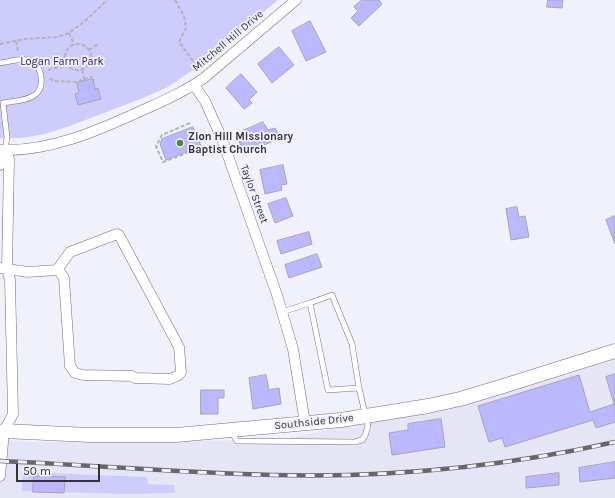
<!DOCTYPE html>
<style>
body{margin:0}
#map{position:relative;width:615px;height:498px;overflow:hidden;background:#f1f1fc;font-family:Karla,sans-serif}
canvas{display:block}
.scale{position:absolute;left:16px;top:464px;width:84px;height:18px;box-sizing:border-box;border:2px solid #343438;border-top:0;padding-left:5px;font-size:12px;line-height:14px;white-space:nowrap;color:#343438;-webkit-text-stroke:3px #f1f1fc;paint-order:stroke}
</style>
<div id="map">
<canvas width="615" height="498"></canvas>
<div class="scale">50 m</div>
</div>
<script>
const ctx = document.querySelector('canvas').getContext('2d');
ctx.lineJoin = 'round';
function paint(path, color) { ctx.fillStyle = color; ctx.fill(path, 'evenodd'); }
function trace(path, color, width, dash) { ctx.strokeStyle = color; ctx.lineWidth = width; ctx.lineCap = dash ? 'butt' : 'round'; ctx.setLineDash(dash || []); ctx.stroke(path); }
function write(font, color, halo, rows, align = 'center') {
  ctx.font = font + ' Karla,sans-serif'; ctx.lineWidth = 3.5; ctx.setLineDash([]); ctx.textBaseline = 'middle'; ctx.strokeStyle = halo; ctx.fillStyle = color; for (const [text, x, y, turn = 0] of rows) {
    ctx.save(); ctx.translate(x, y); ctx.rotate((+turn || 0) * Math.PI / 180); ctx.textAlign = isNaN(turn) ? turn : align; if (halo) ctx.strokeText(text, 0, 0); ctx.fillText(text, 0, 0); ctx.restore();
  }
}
paint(new Path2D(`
 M615,344V498H0V439L29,442L283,440L474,395Z`), '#e5e5f6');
paint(new Path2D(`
 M0,0H278L199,66L168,87L143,98L70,126L45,134L22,138H0Z
 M23,472L147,477L148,484L174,485L175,493L128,494L22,491Z`), '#ceccfa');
const building = new Path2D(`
 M362,0H379L382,4L359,26L351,18L358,11L354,7Z
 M548,0H563L562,8L547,7Z
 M310,21L326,52L306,61L292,31Z
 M279,47L294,65L272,83L258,64Z
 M241,74L257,92L249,100L252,103L244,109L226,88Z
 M93,79L95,89L98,88L101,99L78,105L75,94L79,93L77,83Z
 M263,122L268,130L275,128L281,138L244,153L236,134Z
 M193,127L201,146L166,160L160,144L162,139Z
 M283,165L287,184L281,185L282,190L265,194L260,170Z
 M286,198L293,216L275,223L268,204Z
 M517,207L519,217L525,216L529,237L511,240L506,209Z
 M615,216V244L606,220Z
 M309,232L312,244L281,254L277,241Z
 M317,254L322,267L289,278L285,265Z
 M615,374V422L596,428L593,420L505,447L502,438L489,442L478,406L579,375L590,412L614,404L606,377Z
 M266,375L269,390L279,388L281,404L253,409L249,378Z
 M201,390H224V398H218V414H201Z
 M441,419L445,447L392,455L389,433L408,430V424Z
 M615,462V478L580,482L579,468Z
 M559,473V485L526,488V477Z
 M34,476L65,477L64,493L33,492Z`);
paint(building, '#bcb8ff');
trace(building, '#a5a5af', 1);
const lane = new Path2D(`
 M0,63C9,62 19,58 28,60C41,62 46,85 36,94C28,101 13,101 3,103L7,137L5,150
 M282,312L310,303
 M231,431L237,441L355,442L362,440L365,436L368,426L359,388L352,344L332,295L310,303L328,390L359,388`);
const street = new Path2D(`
 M194,85L205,101L222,139L277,295L293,349L305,423
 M0,150C49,152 97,131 141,111C163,101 184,92 204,78L296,0
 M0,165V158L5,150
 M0,268L28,272L57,270L70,252L117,234L119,235L179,347L181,372L179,375L170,379L135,378L132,376L83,375L75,373L70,366L64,278L58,269
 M0,476L4,431L13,414L10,280L7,269L9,159L5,150`);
const secondary = new Path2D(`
 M4,431L89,435H176L341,420L428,406L460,399L497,388L615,351`);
trace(lane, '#6e6e77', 6);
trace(street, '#6e6e77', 11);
trace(secondary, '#6e6e77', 15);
trace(new Path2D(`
 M175,0L184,16L186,28L179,42L199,69
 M69,33L74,45
 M16,41L18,51
 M65 57a13 13 0 1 1 26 0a13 13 0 1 1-26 0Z
 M0,44L25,39L57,37L69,33L85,21L107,0
 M89,50L98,44
 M48,70L67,65
 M82,70L85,81
 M50,78L53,81L76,82L92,77
 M190,123L162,135L156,146L163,162L208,145`), '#b2b2ba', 2, [4, 2]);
trace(lane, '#fff', 5);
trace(street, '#fff', 10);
trace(secondary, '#fff', 14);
const rail = new Path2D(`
 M0,461C91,465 182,473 273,475C387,478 503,467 615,442`);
trace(rail, '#66666b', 4.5);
trace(rail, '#f1f1fc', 3, [9]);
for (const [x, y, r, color] of [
 [180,143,4,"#538b27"]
]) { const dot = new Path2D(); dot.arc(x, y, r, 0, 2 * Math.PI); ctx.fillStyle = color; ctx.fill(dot); trace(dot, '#f1f1fc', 1.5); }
write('11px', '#343438', '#f1f1fc', [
 ["Mitchell Hill Drive",228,41,-40],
 ["Taylor Street",254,194,70],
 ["Southside Drive",314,422,-6]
]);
write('11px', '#2b1867', '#f1f1fc', [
 ["Logan Farm Park",62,62]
]);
write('bold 11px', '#343438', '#f1f1fc', [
 ["Zion Hill Missionary",188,137],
 ["Baptist Church",188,150]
], 'left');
</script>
